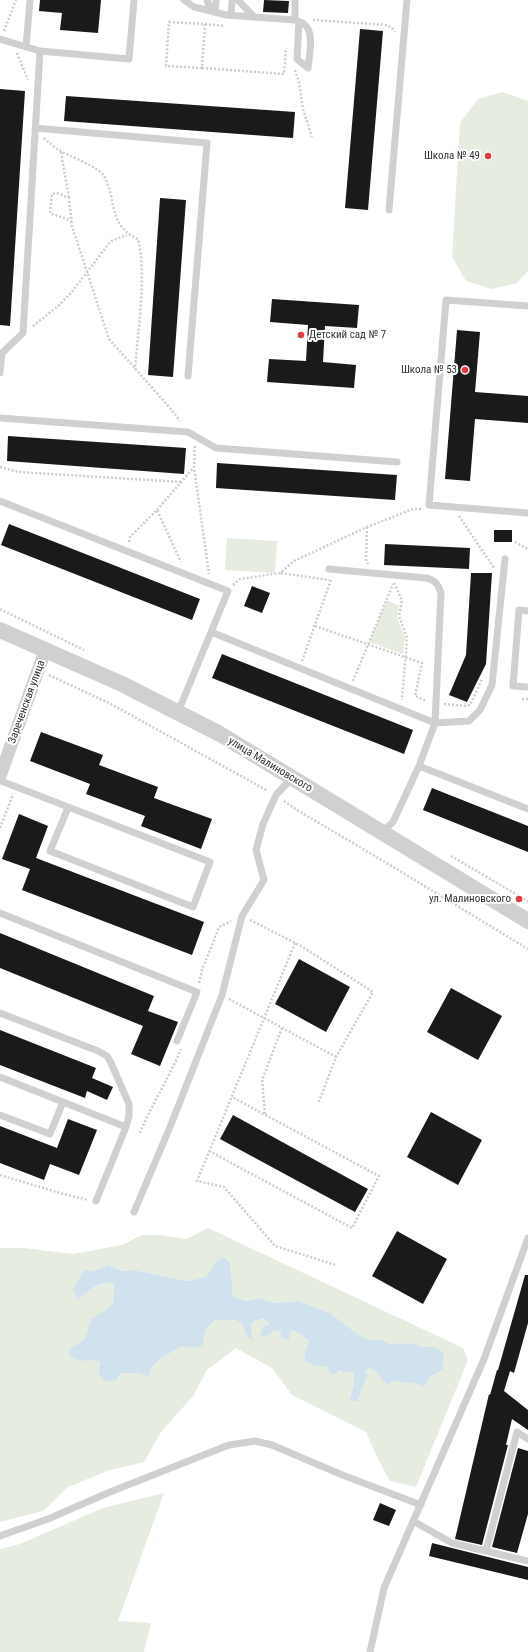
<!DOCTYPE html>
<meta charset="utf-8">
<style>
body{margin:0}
canvas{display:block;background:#fff}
</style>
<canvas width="528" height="1652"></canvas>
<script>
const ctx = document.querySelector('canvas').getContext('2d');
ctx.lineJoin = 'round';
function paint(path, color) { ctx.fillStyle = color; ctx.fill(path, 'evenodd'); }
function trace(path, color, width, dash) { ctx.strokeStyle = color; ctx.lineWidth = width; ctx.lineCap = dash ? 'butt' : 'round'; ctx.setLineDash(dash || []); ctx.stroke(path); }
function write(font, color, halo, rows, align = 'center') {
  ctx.font = font + ' "Roboto Condensed",sans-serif'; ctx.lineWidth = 4; ctx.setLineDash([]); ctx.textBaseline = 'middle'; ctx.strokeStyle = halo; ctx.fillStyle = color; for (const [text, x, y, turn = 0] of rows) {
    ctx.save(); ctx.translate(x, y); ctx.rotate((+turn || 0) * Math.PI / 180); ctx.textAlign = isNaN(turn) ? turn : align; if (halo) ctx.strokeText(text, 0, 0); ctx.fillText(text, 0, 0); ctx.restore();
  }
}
paint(new Path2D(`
 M503,92L528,101V271L517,283L491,289L466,281L452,257L460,123L478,99Z
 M227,538L277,541L275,573L225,570Z
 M387,600L399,606L397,618L405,638L403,654L369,642Z
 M208,1228L463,1348L468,1360L416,1487L390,1481L378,1459L366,1432L292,1395L272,1368L236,1348L207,1370L193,1396L161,1432L144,1462L107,1471L68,1487L43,1511L0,1522V1248H23L73,1254L122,1245L142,1235H160L186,1239ZM217,1261L230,1263L233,1296L245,1301L258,1298L276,1303L299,1301L330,1313L356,1333L369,1340H381L390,1344L409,1343L425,1347H435L444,1353L443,1370L431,1376L423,1388L418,1384L381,1378L375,1371L369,1368L365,1372L349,1401L354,1384L353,1372L348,1370L330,1373L326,1366H316L304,1354L309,1341L300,1334L292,1330L289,1335V1340L280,1331L274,1329L266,1337L261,1336L263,1326L270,1324L263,1318L253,1322L251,1325L253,1339L247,1337L242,1323L235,1320H215L206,1329L204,1339L191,1348L182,1346C169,1355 152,1359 149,1377L138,1373H119L107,1382C99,1376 96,1373 100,1362L93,1360L82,1361L70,1350L84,1340L91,1319C113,1304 114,1313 114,1283L105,1282L89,1290L94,1271L108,1265L122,1271L134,1270L187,1281L206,1277Z
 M164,1493L118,1621L151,1623L144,1652H0V1549L20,1544L103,1508Z`), '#e6ecdf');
paint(new Path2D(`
 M223,1257L230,1263L233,1296L245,1301L258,1298L276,1303L299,1301L330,1313L356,1333L369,1340H381L390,1344L409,1343L425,1347H435L444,1353L443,1370L431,1376L423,1388L418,1384L393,1381L387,1385L375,1371L369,1368L365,1372L367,1376L357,1401H349L354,1384L353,1372L339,1371L335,1374L330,1373L326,1366H316L307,1362L304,1354L309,1341L300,1334L292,1330L289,1335V1340L282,1338L280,1331L274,1330L266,1337L260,1336L263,1326L270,1324L263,1318L253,1322L251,1325L253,1340L247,1337L242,1323L235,1320H215L206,1329L202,1346L191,1348L182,1346C169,1355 152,1359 149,1377L138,1373H120L116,1380L107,1382C98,1376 97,1373 100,1362L93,1360L82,1361L71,1358L69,1350L84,1340L91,1319C113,1304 114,1312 114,1283C99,1281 88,1291 77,1300L73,1288L85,1270L94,1271L108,1265L122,1271L134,1270L187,1281L206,1277L217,1261Z`), '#cfe2ee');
paint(new Path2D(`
 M40,0H101L98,33L60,30L62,13L39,11Z
 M264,0L289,1L288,13L263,12Z
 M360,29L383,31L368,210L345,208Z
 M0,89L25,91L10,326L0,325Z
 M66,96L295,112L293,138L64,121Z
 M160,198L186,200L173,377L148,375Z
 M272,299L359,305L357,328L325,326L323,362L356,365L354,388L267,382L269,359L306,361L308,325L270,322Z
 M457,330L480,332L475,392L528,396V423L475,419L470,481L445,479Z
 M8,436L186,448L184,474L7,461Z
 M217,463L397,475L395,500L216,488Z
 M9,524L200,599L192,620L1,545Z
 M494,530H512V542H494Z
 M385,544L470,548L469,569L384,565Z
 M471,573H492L486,664L467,702L449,695L466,655Z
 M252,586L270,593L262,613L244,606Z
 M222,654L413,730L404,754L212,678Z
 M41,732L103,755L99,765L158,787L154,798L212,819L201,849L141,826L145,816L86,794L90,784L30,761Z
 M432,788L528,826V852L423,810Z
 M19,814L48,826L36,858L204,922L192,955L22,890L30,869L2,859Z
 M0,933L154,996L148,1011L178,1022L160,1066L131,1054L143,1026L0,968Z
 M299,959L350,987L326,1032L275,1004Z
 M451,988L502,1016L478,1060L427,1032Z
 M0,1030L96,1068L92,1078L113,1087L107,1100L87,1091L85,1098L0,1065Z
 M431,1112L482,1140L458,1185L407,1157Z
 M233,1115L368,1189L355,1212L220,1139Z
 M68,1119L97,1130L79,1175L50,1164L44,1180L0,1163V1126L57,1148Z
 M397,1231L447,1259L423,1304L372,1276Z
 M525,1275H528V1323L514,1373L510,1371L504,1391L528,1410V1430L512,1419L506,1445H508L482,1545L455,1539L489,1394L490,1395L497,1370H498Z
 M518,1448L528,1451V1514L517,1553L492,1547Z
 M380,1503L396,1510L389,1526L373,1520Z
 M432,1543L528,1567V1580L429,1556Z`), '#1a1a1a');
trace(new Path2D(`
 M313,20L387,25L392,28L395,32
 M169,22L205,24L202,68L166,66Z
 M205,24L224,26
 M4,31L16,0
 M17,53L28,80
 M202,68L284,74L286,48
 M295,70L299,82L303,109L312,137
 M44,138C48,142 52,145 56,148C67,156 98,166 104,176C117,200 108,226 138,239C147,275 138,331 135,369
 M61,152L69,198
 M72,222C65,217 58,217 50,213L52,194L57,193L69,198L72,226L109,339L169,407L180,421
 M33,326L57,307L71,293L111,241L127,235
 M195,446L194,467L209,574
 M0,467L18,472L182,482
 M157,510L194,467
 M459,516L494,568
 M367,527L366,559L368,564
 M129,542L130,537L157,510L181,562
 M515,542L528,549
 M281,573L329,580
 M394,583L402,600L399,616L407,638L402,700
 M233,585L240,579L280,573L294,561L367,527L413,509H422
 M0,609L84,650
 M315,626L422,663L415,696L427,701
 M302,661L331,580
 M49,675L111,704L268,791
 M353,681L393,584
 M522,699H528
 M444,704L466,706L470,705L482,679
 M284,801L297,810L395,868L528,949
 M0,828L13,794
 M451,856L528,901
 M250,920L301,946L373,992L336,1057
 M295,943L197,1181L224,1187L275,1246L336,1265
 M199,983L202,970L219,927L231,921
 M229,999L336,1057L318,1104
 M265,1114L262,1080L282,1028
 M140,1133C152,1104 169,1078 181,1049
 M209,1151L352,1228L379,1176L232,1097
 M0,1175L60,1193L88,1200`), '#cdcdcd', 2.5, [2, 2]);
trace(new Path2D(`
 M184,0L194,7L211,11
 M207,0L211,11L226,15L295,20
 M238,0L254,17
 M295,0V20C297,21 301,22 304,24C315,32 309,56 308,68
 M215,12L216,0
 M231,15L232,2
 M299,22L297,59L308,68
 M0,39L40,51L23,333L2,353L0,373
 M26,47L30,0
 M40,51L129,59L134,0
 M35,128L207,143L188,376
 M389,210L407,0
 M528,306L446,300L429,505L528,513
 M0,418L188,432L216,448L397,462
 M0,501L228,591L178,712
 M329,569L426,578C435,580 438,584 441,593L435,723L419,766L393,822L382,832
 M528,611L519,610L513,686L528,687
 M211,632L435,723L469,721L480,710L492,685L505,559
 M419,766L528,809
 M1,781L210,862L193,907L50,851L68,808
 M0,913L197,992L177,1041
 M0,1013L98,1051L107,1056L111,1063L129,1104V1116L126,1127L0,1077
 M0,1115L50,1134L63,1102
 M96,1201L126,1127
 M134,1212L170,1127L222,995L242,916L264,880L256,850L263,824L276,795L292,778
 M413,1521L452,1543L528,1561
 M0,1536L48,1519L110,1492L229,1445L255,1441L272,1445L340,1474L421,1505
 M486,1551L517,1432L528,1439
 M370,1652L384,1588L484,1359L528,1238`), '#d0d0d0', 7);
trace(new Path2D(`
 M0,776L45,651`), '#d0d0d0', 13);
trace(new Path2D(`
 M0,630L122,684L220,734L528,921`), '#d0d0d0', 16);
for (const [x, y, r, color] of [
 [488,156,4,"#e63946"],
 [301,335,4,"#e63946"],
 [465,370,4,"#e63946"],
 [519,899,4,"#e63946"]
]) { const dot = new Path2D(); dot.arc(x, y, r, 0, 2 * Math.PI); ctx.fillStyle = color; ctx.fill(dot); trace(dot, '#fff', 1.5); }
write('11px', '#333', '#fff', [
 ["Школа № 49",480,156],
 ["Детский сад № 7",309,335,"left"],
 ["Школа № 53",457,370],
 ["ул. Малиновского",511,899]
], 'right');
write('11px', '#333', '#fff', [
 ["Зареченская улица",27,702,-70],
 ["улица Малиновского",270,765,31]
]);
</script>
